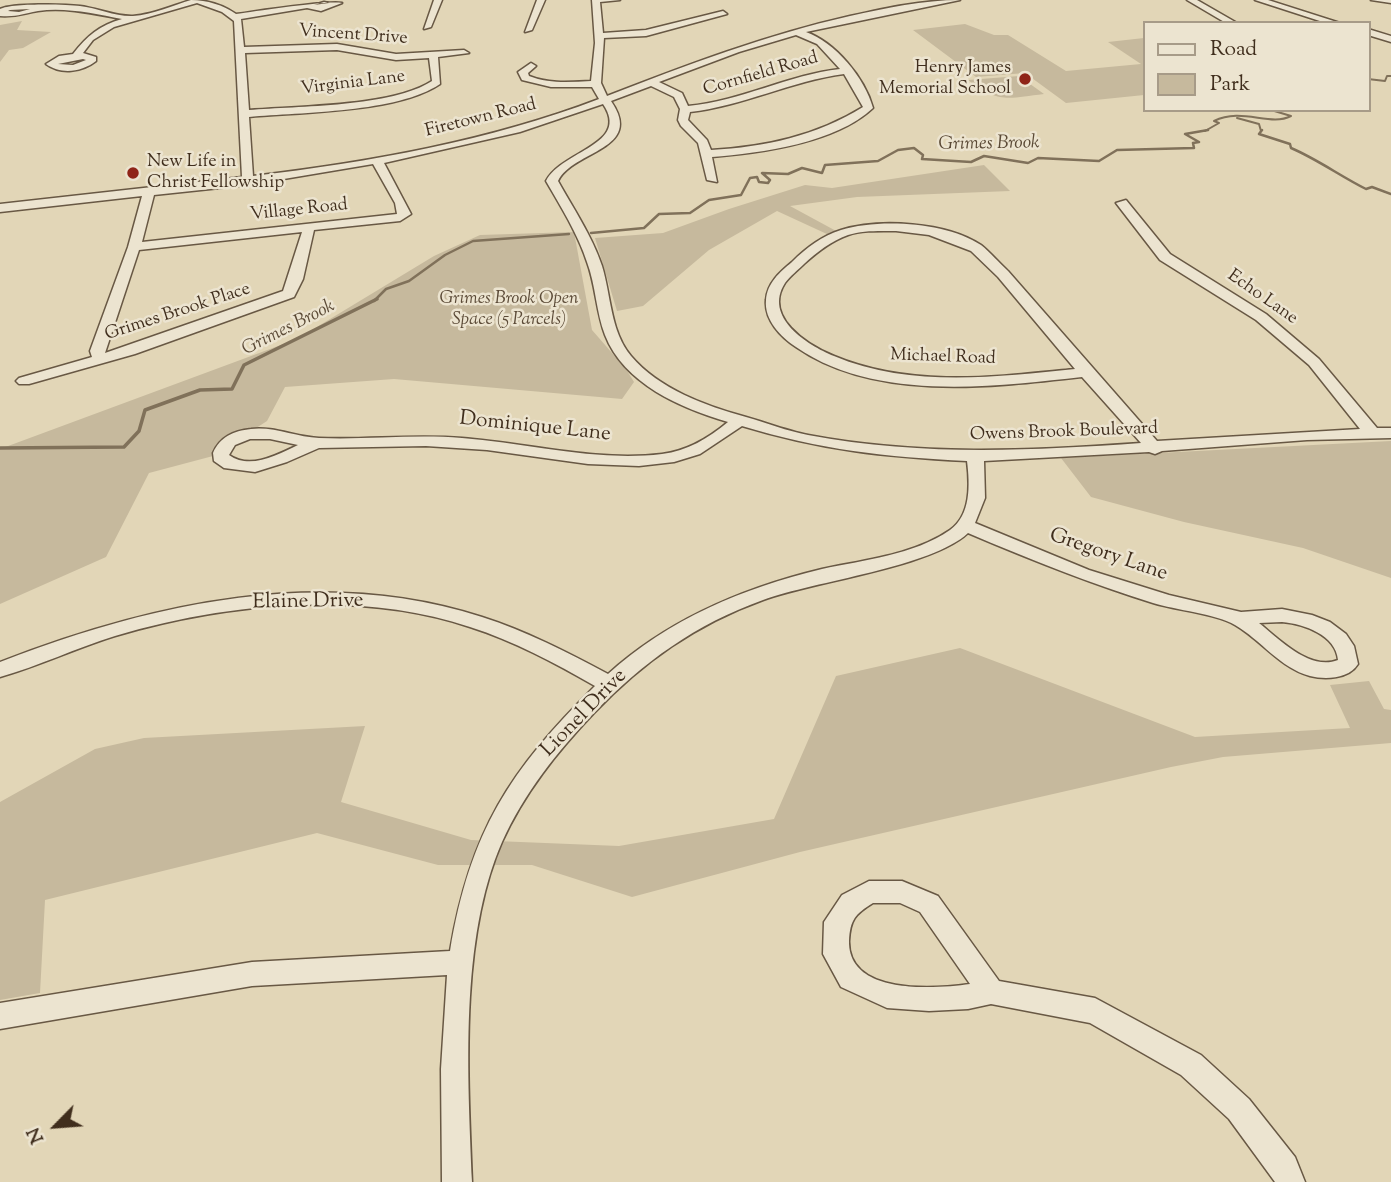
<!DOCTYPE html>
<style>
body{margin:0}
#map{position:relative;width:1391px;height:1182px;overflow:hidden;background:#e2d6b7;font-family:"Sorts Mill Goudy",serif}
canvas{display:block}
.legend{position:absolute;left:1143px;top:21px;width:228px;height:91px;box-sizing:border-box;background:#ece4d0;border:2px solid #a79b88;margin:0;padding:9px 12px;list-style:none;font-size:21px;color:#402e1d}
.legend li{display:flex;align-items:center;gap:14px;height:35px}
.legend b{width:35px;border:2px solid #a79b88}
.north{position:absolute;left:21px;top:1091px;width:70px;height:70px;-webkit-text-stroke:5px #ece4d0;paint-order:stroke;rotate:245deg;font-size:19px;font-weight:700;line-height:28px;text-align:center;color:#402e1d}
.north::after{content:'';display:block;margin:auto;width:24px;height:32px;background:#402e1d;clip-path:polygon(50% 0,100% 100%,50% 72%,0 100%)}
</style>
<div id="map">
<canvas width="1391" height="1182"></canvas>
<ul class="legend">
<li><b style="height:9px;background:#ece4d0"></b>Road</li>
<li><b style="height:19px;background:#c6b99d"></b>Park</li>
</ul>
<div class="north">N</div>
</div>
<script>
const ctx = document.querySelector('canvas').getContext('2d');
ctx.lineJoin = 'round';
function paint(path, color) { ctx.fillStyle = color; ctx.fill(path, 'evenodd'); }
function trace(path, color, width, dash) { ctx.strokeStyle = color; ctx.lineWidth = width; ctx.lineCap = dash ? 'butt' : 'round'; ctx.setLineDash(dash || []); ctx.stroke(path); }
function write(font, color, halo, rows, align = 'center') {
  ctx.font = font + ' "Sorts Mill Goudy",serif'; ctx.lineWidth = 5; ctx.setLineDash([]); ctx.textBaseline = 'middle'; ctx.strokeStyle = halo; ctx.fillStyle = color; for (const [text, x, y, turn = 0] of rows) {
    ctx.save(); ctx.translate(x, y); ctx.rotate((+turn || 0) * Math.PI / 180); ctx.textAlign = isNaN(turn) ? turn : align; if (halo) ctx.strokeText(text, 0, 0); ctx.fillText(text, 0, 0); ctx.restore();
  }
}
paint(new Path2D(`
 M22,21L17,30L51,32L23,48L9,50L0,62V25Z
 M965,24L994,35H1008L1066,71L1141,64L1108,42L1144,38V95L1066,103L1025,73L976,77L913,30Z
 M1019,76L1044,94C1008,98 999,104 968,80Z
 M984,165L1010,191L857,197L790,206L838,232L829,235L777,211L709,250L643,306L617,311L595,238L663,233L729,209L805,185L832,188Z
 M574,232L592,330L626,369L634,382L622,399L394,379L285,387L267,421L213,456L149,473L106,557L0,604V449L297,339L434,256L480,235Z
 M1391,441V578L1303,548L1184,522L1091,497L1061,458Z
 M960,648L1195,737L1350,728L1330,685L1369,681L1384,709L1391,710V743L1223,757L1171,767L800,852L632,897L532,865H438L317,833L45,900L40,993L0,1000V802L95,749L144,738L365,726L341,802L471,840L619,846L774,819L836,676Z`), '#c6b99d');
trace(new Path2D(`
 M1368,79L1385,81L1387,76H1391
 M1237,118L1259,124L1261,131
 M1205,131L1219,123L1214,121C1242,107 1270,127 1291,116L1271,110`), '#80715a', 2);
trace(new Path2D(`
 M1262,130L1259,134L1290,144L1291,148C1317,159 1340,176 1366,189L1372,187L1391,194
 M591,233L644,228L659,214L690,213L709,200L741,195L750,178L757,177L759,182L768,183L770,180L762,173L788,174L802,168L822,173L825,165L878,161L898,150L914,148L923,155L922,159L971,162L984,156L1028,163L1038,158L1099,161L1117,150L1194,148L1193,143L1199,142L1185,134L1208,130
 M374,301L386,289L409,281L445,255L473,241L569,234`), '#80715a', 2.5);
trace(new Path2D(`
 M0,448L124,447L139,431L145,410L200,390L232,389L244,365L377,299`), '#80715a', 3.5);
const minor = new Path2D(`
 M191,0C207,0 223,5 236,14C258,11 328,0 342,3L321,11L307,8L241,19L244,47L337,44L396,54L464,50L469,53L438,57L440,84C397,113 302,112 249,117L253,176C370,162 489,141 599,99L592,87H551L522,80L518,72L531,63L536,66L528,73L529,76C549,84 570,82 591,81L595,43L592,0H620L600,2L603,33L646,30L723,11L727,14L646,36L604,38L601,83L607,96C687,65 766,35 850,16C886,8 923,0 960,0L806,32C835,42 865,78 873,108C836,143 762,153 712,157L717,182L707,180L698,143L681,126L678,120L680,109L674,97L651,86L611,101C645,150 573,150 558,181C573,208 592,236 602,266C611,295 610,331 631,356C659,389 706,406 746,417C767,423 787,431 808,435C918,456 1029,451 1141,443L1082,377C993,387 875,402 796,347C781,337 764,320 766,300C767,283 780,272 792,262C806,248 822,236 841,230C879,218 947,222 981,245C990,252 999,263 1008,271L1157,441L1360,429L1309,365L1256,320L1160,260L1116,203L1126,200L1170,254L1266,314L1319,359L1377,428H1391V438L1307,440L1162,451L1155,454L1149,452L984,461L985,498L975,523L1089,570L1169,595L1241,612L1282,609L1312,615L1330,622L1346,634L1354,646L1358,664C1349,679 1325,680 1310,676C1280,668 1261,640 1235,625C1217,614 1175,610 1153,603C1089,583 1029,559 968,533C932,567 815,581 763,600C696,624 643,662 594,713C557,752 524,793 502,842C459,940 468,1077 472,1182H442L441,1069L447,975L252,986L0,1029V1003L252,962L450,951C470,831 510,770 595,686C555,663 514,641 470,627C358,590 227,603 115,636C76,648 39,666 0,677V662C151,603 323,565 482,617C526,631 567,652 608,674C669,619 743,588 822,569C863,560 914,555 950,530C971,515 970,485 967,461C885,457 821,450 742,426L700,454L674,462L639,466L588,464L487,450L426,446L319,448L287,462L255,472L224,468L214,461L213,453C220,437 233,431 251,429C273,426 296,437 319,438C366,440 414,434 462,438C528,443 595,462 662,454C687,451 709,438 728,422C681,408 624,384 605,335C596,312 596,286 587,262C578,234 561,207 546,181C562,150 631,145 603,104L520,132L384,163L411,214L400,221L314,230L303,279L294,297L135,354L29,384H19L16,381L19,378L92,357L90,351L128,247L142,196L0,212V204L242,177L234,21L222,12L197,3L114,27L93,40L83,53L96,57V61C82,72 61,75 46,64L59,56L73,54C87,36 100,25 122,19C95,14 66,7 38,11C21,14 19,17 0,16V9C11,3 65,4 80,6C97,8 117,17 133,16C152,15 174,5 191,0ZM324,2L329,3L314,5ZM30,9L19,12L8,11L10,10ZM796,35L817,44L840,69C788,75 741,101 688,106L682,93L659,82L739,52ZM337,50L396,60L429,58L432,81C392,107 298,106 249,110L245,53ZM83,59L86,60L73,65L58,64ZM844,74L863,107C816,136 765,147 711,150L707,140L688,120L690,112C743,106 791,81 844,74ZM373,164L395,203L397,214L142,242L154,195L248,185ZM896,231L929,235L971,251L998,277L1075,369C995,377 910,388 834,356C807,345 763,317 785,283C790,276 798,270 804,264C817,252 831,241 848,235C863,230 880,231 896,231ZM302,232L283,291L105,353L139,250ZM250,439H270L298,445C277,455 250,470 229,455L235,445ZM1282,622C1304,624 1336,635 1338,660C1310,671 1280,640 1259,623Z
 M434,0H442L431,27L424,29Z
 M537,0H545L532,30L525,32Z
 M1187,0H1197L1237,23H1226Z
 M1255,0H1268L1340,23H1326Z
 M1371,0H1391V3Z
 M1368,29L1391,36V42L1368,35Z
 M869,881H902L938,896L999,981L1095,998L1201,1055L1249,1099L1295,1157L1305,1182H1275L1229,1119L1181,1075L1090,1023L991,1004L968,1009L929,1011L887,1008L841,987L823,954L824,922L842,895ZM873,903H900L920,912L970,984C933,989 848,995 849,941C850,920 855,914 873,903Z`);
trace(minor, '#685844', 3);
paint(minor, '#ece4d0');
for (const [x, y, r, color] of [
 [1025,79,7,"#8f2418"],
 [133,173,7,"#8f2418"]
]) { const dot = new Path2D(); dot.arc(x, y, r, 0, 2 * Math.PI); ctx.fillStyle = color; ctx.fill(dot); trace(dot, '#ece4d0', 2.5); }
write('18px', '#402e1d', '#ece4d0', [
 ["Vincent Drive",353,36,4],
 ["Cornfield Road",761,75,-16],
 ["Virginia Lane",353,84,-7],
 ["Firetown Road",481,119,-14],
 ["Village Road",299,211,-6],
 ["Echo Lane",1262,298,35],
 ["Grimes Brook Place",178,313,-18],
 ["Michael Road",943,358,2],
 ["Owens Brook Boulevard",1064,433,-2]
]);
write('18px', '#402e1d', '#ece4d0', [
 ["Henry James",1011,69],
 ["Memorial School",1011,90],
 ["New Life in",147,163,"left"],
 ["Christ Fellowship",147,184,"left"]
], 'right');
write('italic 18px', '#5b4a37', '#ece4d0', [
 ["Grimes Brook Open",509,300],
 ["Space (5 Parcels)",509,321]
]);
write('italic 19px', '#5b4a36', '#ece4d0', [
 ["Grimes Brook",989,145,-1],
 ["Grimes Brook",289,329,-27]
]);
write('21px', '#402e1d', '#ece4d0', [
 ["Dominique Lane",535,428,6],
 ["Gregory Lane",1108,556,19],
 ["Elaine Drive",308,603,-1],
 ["Lionel Drive",585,714,-46]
]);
</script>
